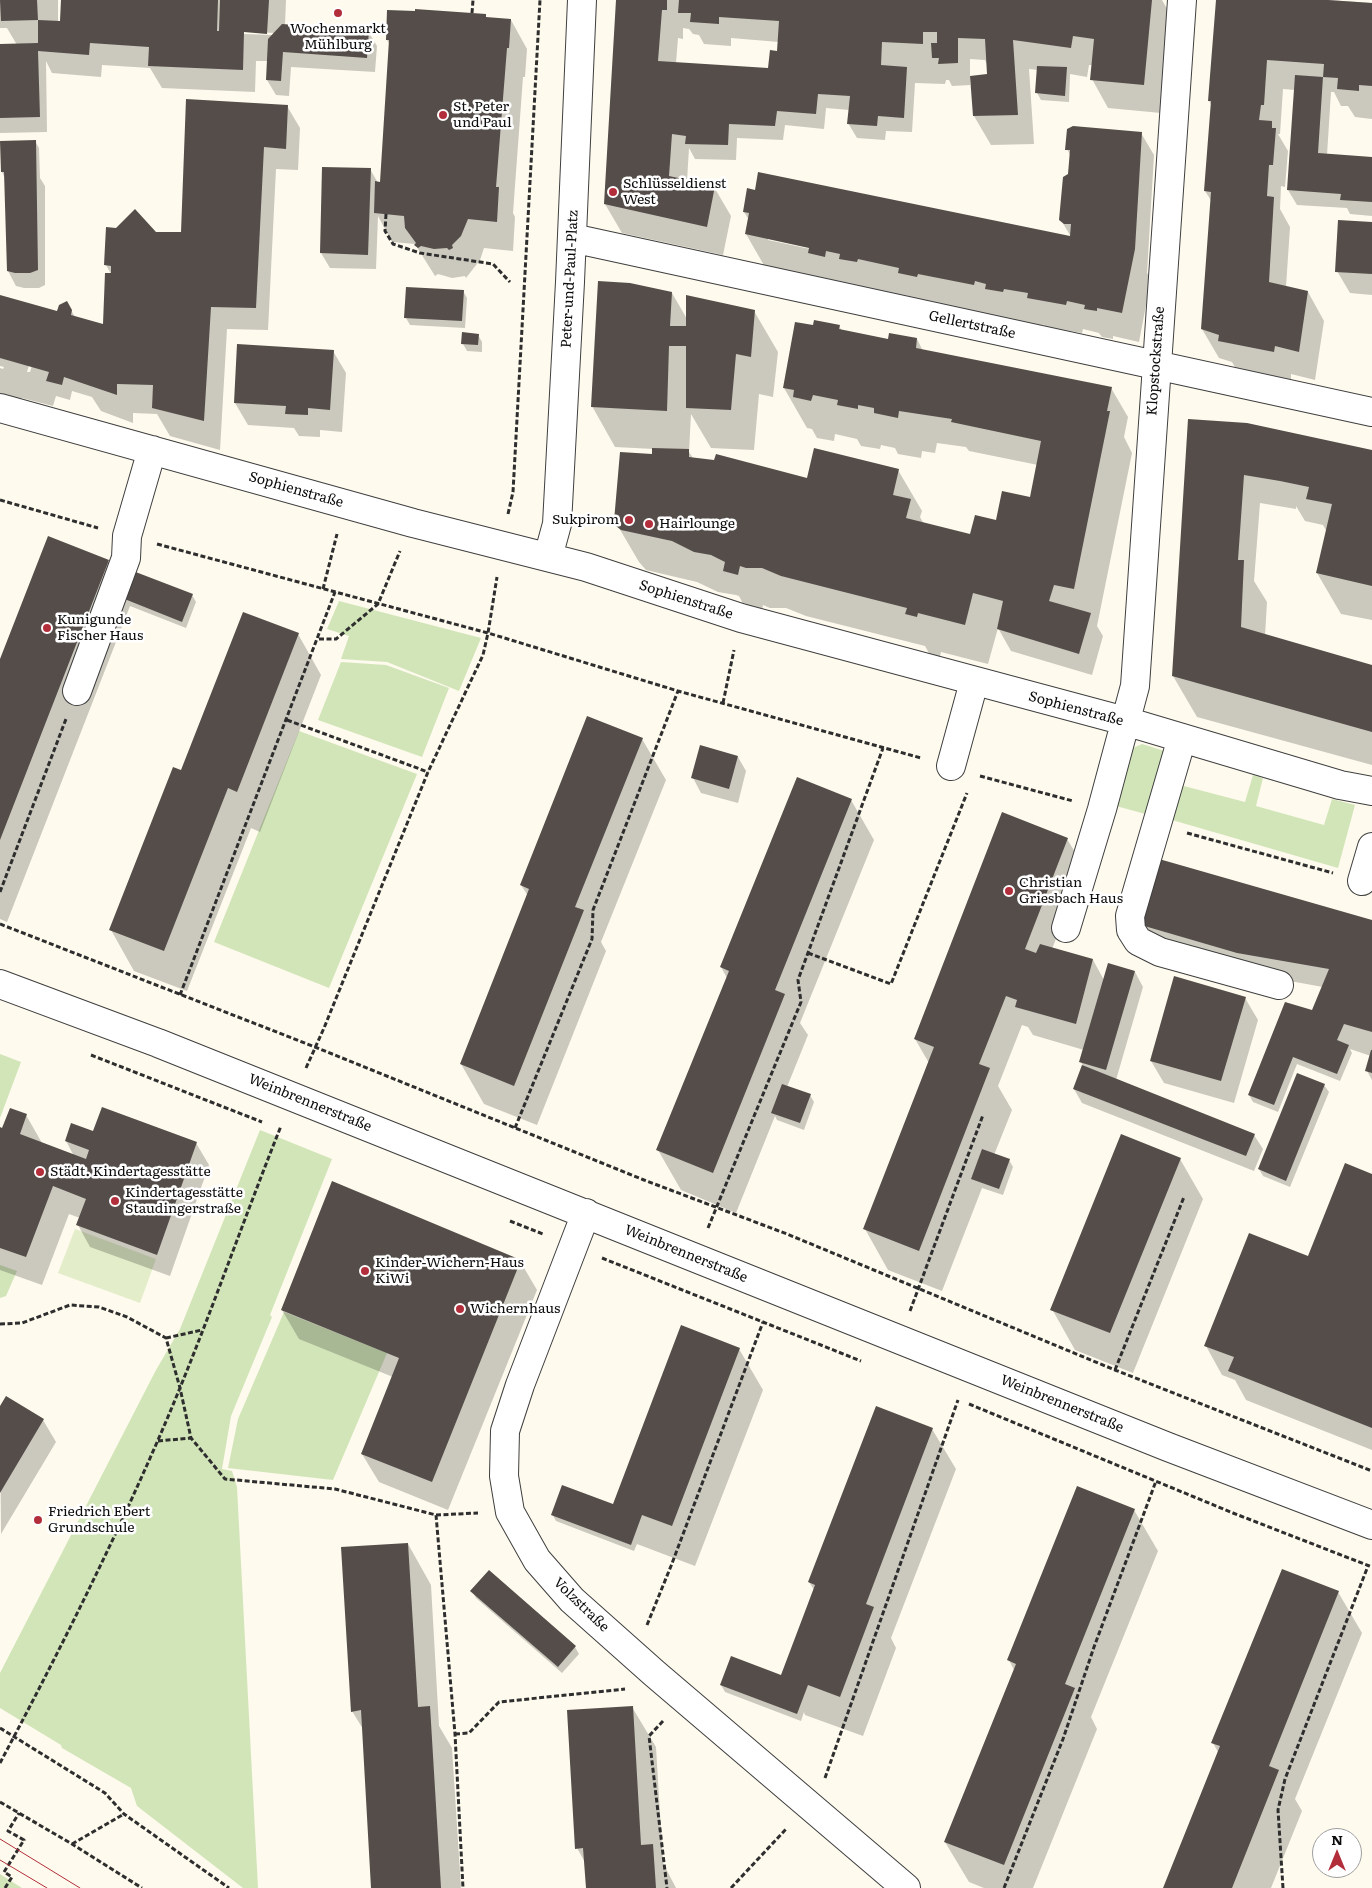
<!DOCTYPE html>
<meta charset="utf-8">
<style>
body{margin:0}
#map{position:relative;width:1372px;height:1888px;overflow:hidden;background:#fefaed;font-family:Literata,serif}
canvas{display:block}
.north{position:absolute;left:1312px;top:1828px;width:50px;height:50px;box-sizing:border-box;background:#fff;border:1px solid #9e9e9e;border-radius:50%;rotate:0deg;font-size:14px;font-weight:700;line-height:20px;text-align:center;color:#0c0c0c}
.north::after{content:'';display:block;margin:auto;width:18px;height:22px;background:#b22e3a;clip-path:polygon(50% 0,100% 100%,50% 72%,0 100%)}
</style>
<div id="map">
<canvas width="1372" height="1888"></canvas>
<div class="north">N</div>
</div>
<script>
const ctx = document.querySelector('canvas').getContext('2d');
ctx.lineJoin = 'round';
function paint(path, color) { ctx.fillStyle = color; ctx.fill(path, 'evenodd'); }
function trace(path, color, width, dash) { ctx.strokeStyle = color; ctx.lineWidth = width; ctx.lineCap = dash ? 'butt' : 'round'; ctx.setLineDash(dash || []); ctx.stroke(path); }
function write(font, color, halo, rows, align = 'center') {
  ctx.font = font + ' Literata,serif'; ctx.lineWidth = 5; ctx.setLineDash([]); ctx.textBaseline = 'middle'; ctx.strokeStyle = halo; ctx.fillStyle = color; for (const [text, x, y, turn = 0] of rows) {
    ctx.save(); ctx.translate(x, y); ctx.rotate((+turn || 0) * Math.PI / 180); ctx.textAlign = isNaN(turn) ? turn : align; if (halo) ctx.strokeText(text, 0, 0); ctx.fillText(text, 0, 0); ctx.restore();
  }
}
paint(new Path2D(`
 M339,601L481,638L459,691L387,662L341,659L349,636L327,629Z
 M341,662L386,665L449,688L422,757L318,720Z
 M299,731L417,774L329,988L214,942Z
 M1142,744L1168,752L1149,815L1116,806L1133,748Z
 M1253,775L1263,778L1256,806L1324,825L1332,799L1355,805L1338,868L1172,820L1180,785L1245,802Z
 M0,1054L21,1062L0,1118Z
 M260,1130L332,1159L270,1315L272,1317L231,1416L222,1469L232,1471L237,1487L258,1888H243L137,1806L131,1788L62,1748L61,1745L0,1708V1673L156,1370L180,1329Z
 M0,1265L17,1271L6,1296L0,1298Z
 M284,1312L387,1353L333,1480L228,1468L238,1419Z
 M0,1874L22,1888H0Z`), '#d2e5b9');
paint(new Path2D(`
 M75,1229L156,1259L140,1303L58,1273Z`), '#e3edca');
paint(new Path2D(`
 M0,0H58V22H61L62,0H286L285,25L368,31L377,46L375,72L291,67L289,96L276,95L267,80L268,61H256L255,92L162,88L150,68L102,65L101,77L52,73L46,61L47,132L0,133V46L17,45L7,28H0ZM241,31L274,33L273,35L244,34Z
 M618,0H1162L1170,14L1161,113L1108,108L1092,79L1093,65H1089L1087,77L1070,74L1069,102L1041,100L1037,93L1038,70L1029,69L1034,144L991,145L974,116L972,77H970V85L952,86L949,80H946L945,84L915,83L912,132L886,131L885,140L857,138L848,123L850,110L826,108L824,129L785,125L783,140L737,138L736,160L695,159L689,148L687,181L714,187L731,216L723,255L622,233L605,204ZM683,28L689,29L693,34L699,35L704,44L731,46V38L779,42L778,52L770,69L676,63L678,38L683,39ZM970,59L985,60L987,64L988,75L970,77Z
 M1217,0H1328L1372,3V119L1355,117L1348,106H1341L1334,92H1331L1327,155L1372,158V216L1350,214L1347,208L1297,205L1288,190L1295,90L1283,89L1280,134H1278L1288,151L1285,187L1281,186L1280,209L1290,227L1286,287L1308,292L1324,321L1315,380L1291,374V380L1236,369L1232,362L1219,358L1202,329L1212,202L1205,191L1212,106L1209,101Z
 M389,11L511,20L527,49L525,77H523L513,213L515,217L513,251L484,248L480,260L466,278L465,276L452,278L438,274L435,276L415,244L392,242L378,216L376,269L330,268L321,253L324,168L370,169L378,183H381L390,45L387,40Z
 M287,106L300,128L298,170L276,169L268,330L227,329L220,450L170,436L157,414L133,413V423L101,411L92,397L72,391L70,400L56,396L53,406L22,398L20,406L5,402L0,393V368L3,369L4,367L0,366V296L58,313L67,303L75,317L104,326L111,274L106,265L155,233L182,237ZM37,339H40L30,372H27Z
 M1141,133L1154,155L1147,273L1151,279L1139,342L1113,336V339L1102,337L1099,333L1083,329L1082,333L1045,327L1043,324L1042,331L769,274L746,234L749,220L744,212L1071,237L1061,220L1070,174L1071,157L1067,149ZM768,238L816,248L815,250L768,240Z
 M35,141L39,148L40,178L45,186V285L39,288H24L16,286L8,271L5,178L2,172Z
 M1372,223V295L1350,293L1337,271Z
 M463,291L467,298L465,328L410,325L406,318Z
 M672,293L687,319L754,311L778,352L773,397L759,394L754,450L711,448L691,414L689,452L693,458L808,479L898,470L922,511L920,517L924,524L971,536L997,522L1031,499L1038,465L969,451L966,447L937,443L935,453L922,451L921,458L898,454L895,448L881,445L880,449L861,446L857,439L835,434L834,441L817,438L812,429L807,428L784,388L814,327L839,326L842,331L889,340L917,339L923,351L1111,388L1128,417L1124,437L1132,453L1097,626L1103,636L1092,675L1011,651L998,628L988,664L941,652L940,657L930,655L925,646L806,616L786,608H770L763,605L761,615L747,611L739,596L736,595L718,592L697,582L646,570L639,562L615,521L654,455V449L615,447L592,406Z
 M478,335L482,342V352L467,351L463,344Z
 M333,351L346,373L342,432L320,430V437L299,436L294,428L248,425L235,403Z
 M1189,420L1372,451V620L1341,614L1317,573L1327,532L1323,525L1305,521L1296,506V509L1260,503L1254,581L1267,602L1265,636L1372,667V765L1197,717L1173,676Z
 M108,561L126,592L192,595L196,602L186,628L130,606L7,922L0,919V663Z
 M298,634L321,675L260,832L251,828L187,991L134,971L111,930L182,772Z
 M588,718L642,739L666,780L601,942L606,951L537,1125L484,1104L461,1064L528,896L521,885Z
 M738,757L746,771L738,803L701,793L693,778Z
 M851,800L874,840L800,1023L808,1035L787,1087L810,1095L814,1102L804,1130L777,1120L775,1116L736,1213L681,1190L658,1150L727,978L721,967Z
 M1067,839L1084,867L1052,949L1093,960L1104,980L1135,972L1143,987L1116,1080L1254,1135L1263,1149L1254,1171L1082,1103L1074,1089L1083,1066L1081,1062L1084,1050L1033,1035L1028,1027L1022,1025L998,1086L1012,1110L994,1155L1009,1160L1013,1167L1003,1195L982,1188L942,1291L888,1270L865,1229L929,1063L915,1039Z
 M1372,922V1080L1367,1071L1371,1056L1350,1049L1352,1053L1340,1081L1297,1064L1278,1112L1253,1102L1249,1095L1313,1012L1323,987L1251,974L1151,940L1142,925Z
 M1245,998L1258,1020L1234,1103L1164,1083L1151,1061Z
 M1324,1085L1329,1092L1290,1187L1263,1176L1259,1169Z
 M26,1115L42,1143L74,1156L66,1141L94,1132L196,1143L209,1165L170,1276L90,1247L78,1225L80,1218L69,1214L42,1285L0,1270V1129L2,1130Z
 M1180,1159L1203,1199L1133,1373L1075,1350L1052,1309Z
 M1372,1175V1450L1246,1400L1235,1380L1222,1375L1206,1346L1308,1258Z
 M520,1261L537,1290L448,1510L379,1482L362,1454L393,1377L299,1339L282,1310Z
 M739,1349L763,1390L695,1566L637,1544L634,1551L556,1521L552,1514L616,1506Z
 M7,1398L43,1420L56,1442L1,1534L0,1409Z
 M932,1429L956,1469L891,1638L896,1648L863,1736L805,1715L804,1712L801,1721L725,1692L721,1685L781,1676L814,1590L809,1582Z
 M1134,1510L1158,1551L1091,1717L1097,1729L1033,1888H984L969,1882L945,1842L1014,1670L1009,1660Z
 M408,1544L431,1585L439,1726L452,1748L461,1888H372L363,1729L352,1711Z
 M472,1591L575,1647L579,1654L562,1673L476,1598Z
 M1338,1592L1362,1633L1295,1799L1302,1811L1271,1888H1164L1218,1752L1213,1743Z
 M632,1707L656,1747L663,1863L676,1888H587L586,1864L577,1848Z`), '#0003');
paint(new Path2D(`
 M0,0H37L38,20L60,21L61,0H218L217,31H219L220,0H269L267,34L244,32L243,70L148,66L149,47L90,43L89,55L38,51L40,117L0,118V44L38,43V20L1,21Z
 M616,0H667V10H662L658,61L768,68L770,50L777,51L779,21L719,17V24L690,22L691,13H678L679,0H1152L1144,85L1090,80L1094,39L1073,36L1071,48L1013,40L1018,115L973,116L970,76L987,74L985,39L958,38V63L938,64L939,58H932L931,43H937V32H923V44L882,42L881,65L907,67L904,118L878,116L877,126L847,124L850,96L818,94L816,114L777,111L775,126L729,124L728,145L685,144L686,136L672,134L669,176L715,186L707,227L604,204Z
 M1216,0H1328L1372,3V86L1359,85V91L1337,89L1338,78L1323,77L1324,64L1267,60L1264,105H1261L1259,120L1272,121V128H1276L1273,165H1269L1267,196L1274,197L1269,282L1308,291L1299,352L1275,346L1274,352L1218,341L1219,335L1201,329L1211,192L1204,191L1211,101H1208Z
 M415,9L486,14V17L511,19L509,48H507L496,187H499L497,222L468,219L461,236L452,245L453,248L449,250L447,248L434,249L421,246L418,248L414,245L416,243L405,228L404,216L374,213L375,181L380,182L389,40H386L387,10L415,11Z
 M282,24L369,30L367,58L283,52L281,81L266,80L268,39Z
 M1037,66L1067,67L1065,96L1035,93Z
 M1295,75L1323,77L1318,153L1372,157V202L1340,200L1341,194L1287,190Z
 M186,99L288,105L286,149L264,147L256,308L211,307L204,421L152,408L153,385L117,384V395L64,377L62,385L46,381L49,372L0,358V295L57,311L59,305L67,301L72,310L71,315L103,324L105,273H111V266L104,265L106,227L116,228L135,209L156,232H181Z
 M1073,126L1142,132L1135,249L1122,313L1097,308V311L1084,309L1085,305L1067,301L1066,305L1027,298L1028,293L1004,289L1003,292L985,289L986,284L975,281L974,285L918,274L917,277L898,273L899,268L858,259L857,262L839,259L840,254L826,251L825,257L808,253L809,248L745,234L749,213L743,212L747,188L755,190L758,172L1070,236L1071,224H1064L1059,220L1063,177L1068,174L1070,150H1065L1067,129Z
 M36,140L38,270L30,273H15L7,271L4,172H1L0,141Z
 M322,167L371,168L368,255L320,253Z
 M1338,220L1372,222V274L1335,272Z
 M598,281L630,283L672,292L670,326H686V295L755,310L751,357L736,354L731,410L686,408V346H669L667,411L591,407Z
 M406,287L464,290L462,321L404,318Z
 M814,320L840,325L839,329L888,339L889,333L917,338L916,348L1112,387L1107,411H1110L1074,589L1054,585L1049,601L1091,613L1079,654L997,629L1003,601L973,593L965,625L918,613L917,617L905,614L907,608L781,576L762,568H746L740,566L738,575L723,571L725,562L711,555L694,552L672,541L621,530L616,526L614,521L620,452L652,454V448L689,449V457L714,460L716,454L807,478L814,448L899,469L893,495L911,499L906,518L970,534L975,515L996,520L1002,491L1030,497L1041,441L951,422L952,419L899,411L898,418L874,413V408L858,405V409L837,405L838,400L813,395L811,401L793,397L794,390L783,388L795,322L813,325Z
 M462,332L479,334L478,345L461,344Z
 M237,344L334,350L330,410L308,408V415L285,414L286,406L234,403Z
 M1188,419L1247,423L1372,450V586L1316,573L1332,504L1306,499L1309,487L1280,481L1244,475L1238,560H1244L1241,627L1372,665V732L1172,676Z
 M48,536L109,560L0,840V659Z
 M133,571L193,594L182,622L122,598Z
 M243,612L299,633L237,792L228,788L164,951L109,930L173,767L181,770Z
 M587,716L643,738L575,907L584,910L514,1086L460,1064L529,889L520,885Z
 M700,745L738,756L729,789L691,778Z
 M797,777L852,799L775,990L785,994L713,1173L656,1150L729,971L720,967Z
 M1002,812L1068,838L1025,949L1036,953L1040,944L1093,959L1076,1024L1015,1007L1017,1000L1006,996L979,1064L990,1068L919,1251L863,1229L934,1047L914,1039Z
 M1159,859L1372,920V1032L1344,1024L1337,1040L1349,1045L1337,1074L1293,1057L1274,1105L1248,1095L1285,1002L1312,1010L1329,969L1237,953L1141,925Z
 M1108,963L1135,971L1106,1070L1079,1062Z
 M1174,976L1246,997L1221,1081L1150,1061Z
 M1371,1050H1372V1073L1365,1071Z
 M1082,1065L1255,1134L1246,1156L1073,1089Z
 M1297,1073L1325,1084L1286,1181L1258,1169Z
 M782,1084L811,1094L800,1123L771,1113Z
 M102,1107L197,1142L157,1255L76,1225L86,1199L53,1186L26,1257L0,1248V1127L2,1128L10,1108L27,1114L20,1134L86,1159L89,1150L65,1141L71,1123L93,1131Z
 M1121,1134L1181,1158L1110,1333L1050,1310Z
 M982,1149L1010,1159L999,1189L971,1179Z
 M1345,1163L1372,1174V1428L1228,1371L1234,1357L1204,1346L1249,1233L1308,1256Z
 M332,1181L521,1260L432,1482L361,1454L399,1358L281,1310Z
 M681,1325L740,1348L672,1526L642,1515L631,1545L551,1515L562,1485L613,1504Z
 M6,1396L44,1419L0,1493V1406Z
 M876,1406L933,1428L866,1604L874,1607L840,1697L808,1685L797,1714L720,1685L731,1656L781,1675L815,1585L808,1582Z
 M1077,1486L1135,1509L1065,1684L1075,1688L1004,1865L944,1842L1016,1664L1007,1660Z
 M408,1543L418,1707L430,1706L441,1888H371L361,1710L351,1712L341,1547Z
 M1282,1569L1339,1591L1269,1766L1279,1770L1232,1888H1163L1220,1746L1211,1743Z
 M489,1570L576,1646L558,1667L470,1591Z
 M633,1706L641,1845L653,1844L656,1888H586L583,1848L575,1849L567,1710Z`), '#544d49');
const minor = new Path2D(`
 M572,238L1372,412
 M0,408L413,523L586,567L741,618L1125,721L1340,785L1372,791
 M548,557L557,524L570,282L582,0
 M77,691L126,558L127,536L152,450
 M1182,738L1130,916L1131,930L1138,941L1160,952L1279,985
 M951,766L974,682
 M1362,881L1372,847
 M1066,928L1102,809L1135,686L1182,0
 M0,984L158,1043L1168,1447L1372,1525
 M586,1213L520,1385L505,1431L504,1476L510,1512L537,1560L572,1600L654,1673L906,1888`);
trace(minor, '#3f3f3f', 30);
trace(new Path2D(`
 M472,13L473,0
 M386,214L385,231L393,244L420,253L493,264L510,282
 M0,500L98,528
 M508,514L513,492L540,0
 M157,544L488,633L678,691L921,758
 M323,589L337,534
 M319,639H336L378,604L400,551
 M723,703L734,650
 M287,720L428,772
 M980,776L1073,801
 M1187,833L1333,873
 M0,892L66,719
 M0,924L315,1047L644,1180L787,1234L1115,1370L1372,1471
 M808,953L891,984L967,793
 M180,995L335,592
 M91,1055L262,1122
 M306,1068L324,1028L428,772L483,655L488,633L497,577
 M515,1128L592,939L593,910L678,691
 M510,1221L543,1234
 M708,1228L801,1002L798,980L883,748
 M602,1258L861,1361
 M910,1311L983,1115
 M0,1324L22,1323L70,1305L99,1307L127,1317L166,1338L180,1388L191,1438L225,1479L335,1489L436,1515L478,1513
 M166,1338L202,1330
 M1115,1370L1184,1197
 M969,1404L1233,1513L1372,1567
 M158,1441L191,1438
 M436,1515L455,1734L463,1888
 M647,1625L671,1566L763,1322
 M663,1721L649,1736L667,1888
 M0,1728L105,1793L124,1814L229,1888
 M455,1734L469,1733L499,1702L625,1689
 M0,1763C56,1658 110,1550 158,1440C203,1337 239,1231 281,1126
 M825,1778L958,1400
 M0,1802L72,1844L142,1888
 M72,1844L124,1814
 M5,1888L12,1877L4,1872L24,1840L8,1831L19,1813
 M731,1888L787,1828
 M1004,1888L1063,1739L1094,1647L1156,1481
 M1283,1888L1278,1810L1285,1779L1368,1566`), '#2e2e2e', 3, [5, 2.5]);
trace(minor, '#fff', 28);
trace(new Path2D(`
 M0,1839L80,1888
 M0,1860L47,1888`), '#b22e3a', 1);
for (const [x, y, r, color] of [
 [338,13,5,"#b22e3a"],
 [443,115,5,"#b22e3a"],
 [613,192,5,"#b22e3a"],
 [629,520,5,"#b22e3a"],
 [649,524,5,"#b22e3a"],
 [47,628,5,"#b22e3a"],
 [1009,891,5,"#b22e3a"],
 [40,1172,5,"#b22e3a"],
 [115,1201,5,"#b22e3a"],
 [365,1271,5,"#b22e3a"],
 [460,1309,5,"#b22e3a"],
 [38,1520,5,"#b22e3a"]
]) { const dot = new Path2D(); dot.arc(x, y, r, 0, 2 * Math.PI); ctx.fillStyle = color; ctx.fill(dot); trace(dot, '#fff', 2); }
write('14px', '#0c0c0c', '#fff', [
 ["Wochenmarkt",338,29,"center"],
 ["Mühlburg",338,45,"center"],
 ["St. Peter",453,107],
 ["und Paul",453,123],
 ["Schlüsseldienst",623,184],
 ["West",623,200],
 ["Sukpirom",619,520,"right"],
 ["Hairlounge",659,524],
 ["Kunigunde",57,620],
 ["Fischer Haus",57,636],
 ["Christian",1019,883],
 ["Griesbach Haus",1019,899],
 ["Städt. Kindertagesstätte",50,1172],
 ["Kindertagesstätte",125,1193],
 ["Staudingerstraße",125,1209],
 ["Kinder-Wichern-Haus",375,1263],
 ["KiWi",375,1279],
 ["Wichernhaus",470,1309],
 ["Friedrich Ebert",48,1512],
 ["Grundschule",48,1528]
], 'left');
write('14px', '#0c0c0c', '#fff', [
 ["Peter-und-Paul-Platz",570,279,-87],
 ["Gellertstraße",972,325,12],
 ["Klopstockstraße",1156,361,-86],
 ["Sophienstraße",296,490,16],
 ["Sophienstraße",686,600,18],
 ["Sophienstraße",1076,709,15],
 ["Weinbrennerstraße",310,1103,22],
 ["Weinbrennerstraße",686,1254,22],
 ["Weinbrennerstraße",1062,1404,22],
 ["Volzstraße",581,1605,44]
]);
</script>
